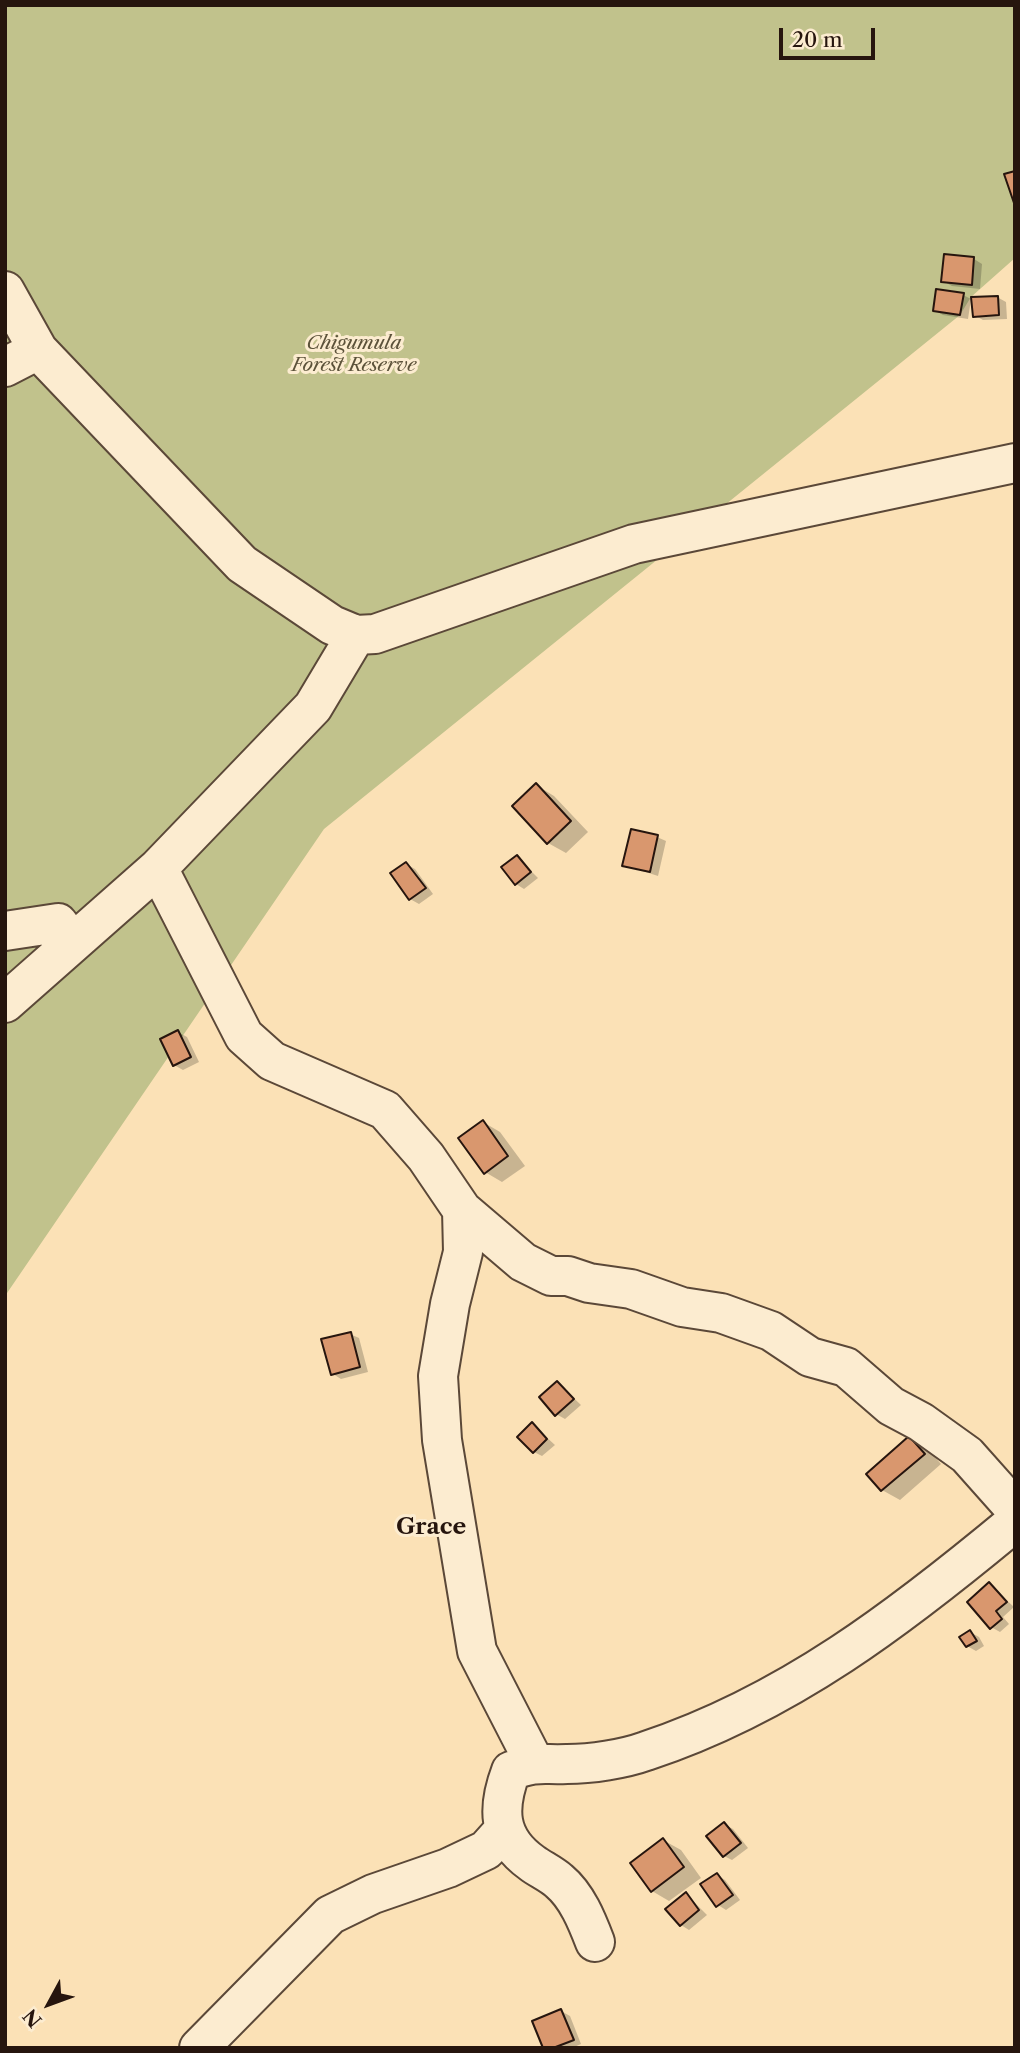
<!DOCTYPE html>
<style>
body{margin:0}
#map{position:relative;width:1020px;height:2053px;overflow:hidden;background:#fbe1b6;font-family:"Libre Caslon Text",serif}
canvas{display:block}
.frame{position:absolute;inset:0;border:7px solid #26150e;pointer-events:none}
.north{position:absolute;left:14px;top:1969px;width:70px;height:70px;-webkit-text-stroke:5px #fcecd0;paint-order:stroke;rotate:229deg;font-size:19px;font-weight:700;line-height:28px;text-align:center;color:#26150e}
.north::after{content:'';display:block;margin:auto;width:24px;height:32px;background:#26150e;clip-path:polygon(50% 0,100% 100%,50% 72%,0 100%)}
.scale{position:absolute;left:779px;top:28px;width:96px;height:32px;box-sizing:border-box;border:4px solid #26150e;border-top:0;padding-left:9px;font-size:21px;line-height:24px;white-space:nowrap;color:#26150e;-webkit-text-stroke:5px #fcecd0;paint-order:stroke}
</style>
<div id="map">
<canvas width="1020" height="2053"></canvas>
<div class="frame"></div>
<div class="north">N</div>
<div class="scale">20 m</div>
</div>
<script>
const ctx = document.querySelector('canvas').getContext('2d');
ctx.lineJoin = 'round';
function paint(path, color) { ctx.fillStyle = color; ctx.fill(path, 'evenodd'); }
function trace(path, color, width, dash) { ctx.strokeStyle = color; ctx.lineWidth = width; ctx.lineCap = dash ? 'butt' : 'round'; ctx.setLineDash(dash || []); ctx.stroke(path); }
function write(font, color, halo, rows, align = 'center') {
  ctx.font = font + ' "Libre Caslon Text",serif'; ctx.lineWidth = 6; ctx.setLineDash([]); ctx.textBaseline = 'middle'; ctx.strokeStyle = halo; ctx.fillStyle = color; for (const [text, x, y, turn = 0] of rows) {
    ctx.save(); ctx.translate(x, y); ctx.rotate((+turn || 0) * Math.PI / 180); ctx.textAlign = isNaN(turn) ? turn : align; if (halo) ctx.strokeText(text, 0, 0); ctx.fillText(text, 0, 0); ctx.restore();
  }
}
paint(new Path2D(`
 M5,5H1015V258L971,297L960,315L324,829L5,1296Z`), '#c1c28c');
paint(new Path2D(`
 M946,256L974,259L982,264L980,289L952,286L943,281Z
 M963,295L971,299L968,319L943,315L934,310Z
 M997,297L1006,302L1007,319L983,320L974,315Z
 M536,785L554,796L588,832L566,853L548,843Z
 M657,837L666,841L658,876L624,865Z
 M517,857L538,878L524,889L516,884Z
 M406,864L415,869L433,894L419,904L410,899L392,874Z
 M178,1032L187,1037L199,1062L183,1070L174,1065Z
 M483,1122L500,1132L525,1166L502,1182L485,1172Z
 M350,1334L359,1338L368,1372L341,1379L333,1374Z
 M558,1383L581,1405L565,1419L556,1414Z
 M532,1424L555,1445L542,1456L534,1452Z
 M909,1438L927,1448L941,1464L900,1500L882,1490Z
 M989,1584L1014,1607L1003,1617L1009,1624L1000,1632L991,1627Z
 M970,1632L979,1637L984,1646L976,1651L967,1646Z
 M724,1824L733,1829L748,1848L732,1860L724,1856Z
 M663,1840L681,1850L701,1878L669,1901L652,1891Z
 M717,1875L725,1880L740,1900L726,1910L718,1905Z
 M686,1894L707,1915L689,1930L681,1925Z
 M561,2011L570,2016L581,2044L572,2048H545Z`), '#0003');
const building = new Path2D(`
 M1015,171V203H1014L1004,174Z
 M944,254L974,257L972,285L941,282Z
 M936,289L964,293L960,315L933,311Z
 M998,296L999,315L973,317L971,297Z
 M536,783L571,821L547,844L512,806Z
 M631,829L658,835L650,872L622,866Z
 M517,855L531,872L515,885L501,867Z
 M406,862L426,888L409,900L390,873Z
 M178,1030L191,1057L173,1066L160,1039Z
 M483,1120L508,1156L484,1174L458,1138Z
 M351,1332L360,1367L331,1375L321,1339Z
 M557,1381L574,1399L555,1416L539,1397Z
 M532,1422L547,1439L533,1453L517,1437Z
 M909,1436L925,1454L881,1491L866,1474Z
 M989,1582L1007,1602L996,1611L1002,1619L990,1629L967,1602Z
 M970,1630L977,1641L966,1647L959,1637Z
 M724,1822L741,1843L723,1857L706,1836Z
 M663,1838L684,1867L651,1892L630,1863Z
 M717,1873L733,1895L716,1907L700,1884Z
 M686,1892L699,1910L680,1926L665,1909Z
 M561,2009L574,2040L553,2048H543L532,2021Z`);
paint(building, '#d9976e');
trace(building, '#26150e', 2);
const minor = new Path2D(`
 M5,291L38,350L242,564L332,625L356,635L375,634L634,544L1015,463
 M5,367L38,350
 M158,868L244,1036L272,1061L385,1110L426,1157L462,1210L463,1252L450,1304L438,1376L442,1440L477,1651L534,1762
 M5,931L58,923L73,943
 M5,1003L158,868L313,707L356,635
 M462,1210L523,1262L551,1276H568L589,1283L631,1289L682,1307L721,1313L771,1331L810,1357L846,1367L891,1406L921,1422L967,1455L1015,1509
 M595,1942C587,1921 577,1896 559,1881C551,1874 540,1869 532,1863C497,1838 497,1808 511,1771C537,1761 541,1765 567,1764C591,1764 624,1759 646,1751C788,1704 902,1616 1015,1522
 M199,2048L330,1915L373,1894L448,1868L486,1850L503,1831`);
trace(minor, '#5b4838', 42);
trace(minor, '#fcecd0', 38);
write('italic 19px', '#5c523a', '#fcecd0', [
 ["Chigumula",354,344],
 ["Forest Reserve",354,366]
]);
write('bold 23px', '#26150e', '#fcecd0', [
 ["Grace",431,1527]
]);
</script>
